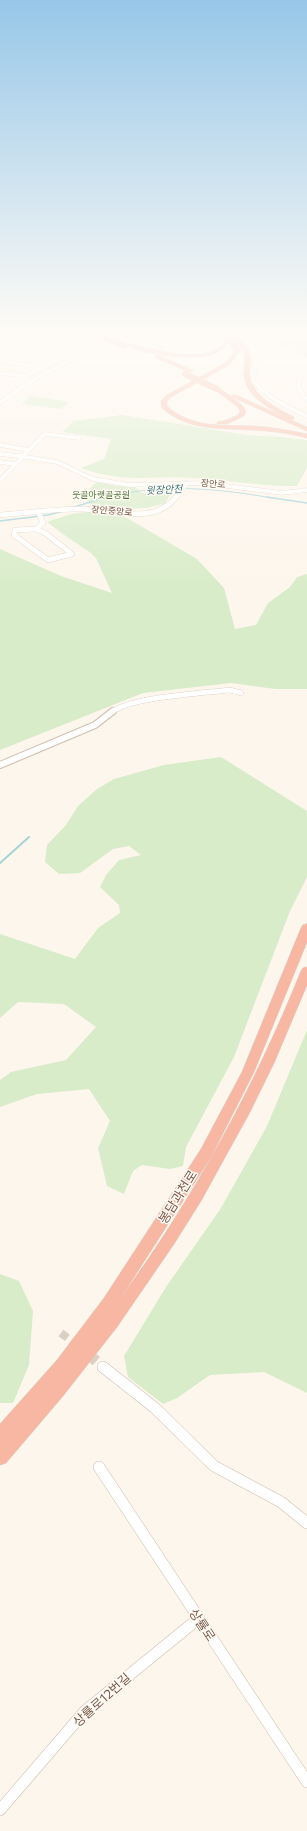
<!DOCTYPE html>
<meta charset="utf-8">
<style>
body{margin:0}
canvas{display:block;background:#fdf6ec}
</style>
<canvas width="307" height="1831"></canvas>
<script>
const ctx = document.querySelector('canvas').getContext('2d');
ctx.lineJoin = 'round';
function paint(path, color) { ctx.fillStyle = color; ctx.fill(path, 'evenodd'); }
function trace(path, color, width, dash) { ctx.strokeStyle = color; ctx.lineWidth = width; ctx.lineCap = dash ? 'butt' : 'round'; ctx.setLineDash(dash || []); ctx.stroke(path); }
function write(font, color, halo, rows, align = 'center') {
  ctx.font = font + ' Commissioner,"Noto Sans KR",sans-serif'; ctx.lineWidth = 3; ctx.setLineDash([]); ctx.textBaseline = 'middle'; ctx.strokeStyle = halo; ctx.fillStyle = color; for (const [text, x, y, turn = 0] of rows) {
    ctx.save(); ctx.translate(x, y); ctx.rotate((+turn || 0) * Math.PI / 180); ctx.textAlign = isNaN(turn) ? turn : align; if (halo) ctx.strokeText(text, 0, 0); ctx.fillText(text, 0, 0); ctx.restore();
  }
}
paint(new Path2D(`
 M279,337L307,342V357C296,351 283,348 272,341Z
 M30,396L69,402L61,409L22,404Z
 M122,415L247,435L282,437L307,440V468L297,486C263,487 230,480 196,478C155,475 122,484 81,468L104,459L111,439L62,432L74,421Z
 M97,482L116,486L135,487L142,493L174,490L164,504L146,508L116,509L93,506L81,497Z
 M92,511L127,518L197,559L224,588L235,629L256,625L268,603L290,587L297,577L307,574V689H275L231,683L143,693L0,750V549L61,576L112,593L96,558L91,553L67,537L47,522L71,514Z
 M221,757L307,811V877L290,911L234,1057L186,1147L183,1166L170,1169L142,1165L133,1171L124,1194L107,1186L98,1148L110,1121L89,1089L37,1094L0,1107V1080L11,1072L66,1060L96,1027L64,1004L18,1002L0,1018V934L75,959L98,928L120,913L119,905L100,887L106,875L119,860L141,855L129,846L113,849L80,873L59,874L45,862L47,845L66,825L78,806L97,789L114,779L164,765Z
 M307,1030V1393L264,1372L210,1375L177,1398L163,1404L128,1377L124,1356L166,1287L221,1208L267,1126Z
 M0,1274L19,1281L33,1311L29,1365L13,1403H0Z`), '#d8ecc9');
trace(new Path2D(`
 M103,498C160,483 215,488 272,498`), '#a5d3da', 1);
trace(new Path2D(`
 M267,497L307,503
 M74,507L107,497
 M0,521L48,515L64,511`), '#a5d3da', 1.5);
trace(new Path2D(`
 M0,863L29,837`), '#a5d3da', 2);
trace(new Path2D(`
 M61,1333L78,1346
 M86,1353L89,1355`), '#dcd0c4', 8, [8, 4.5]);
trace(new Path2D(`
 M88,1354L103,1367`), '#dcd0c4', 11, [11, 5.5]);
const minorFar3 = new Path2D(`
 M119,333L172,347H187L222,340
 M263,333L264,341L272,350L255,364L253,381C269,398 286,407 307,416
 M240,337L259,333
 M0,345L2,348L0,350
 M0,358C26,337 63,342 94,347
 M0,361L43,367
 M0,373L26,376L84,345
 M301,374L298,387L307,400
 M0,403C35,374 79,360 115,333
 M0,445L29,450
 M0,454L19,456
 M24,455L26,457H19Z
 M24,455L45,434L79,438
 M26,457L57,462L93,479L129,485L203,483L282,493L307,490
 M0,462L15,464
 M0,480L22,458
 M176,498L187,483`);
const minorFar2 = new Path2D(`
 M0,515C27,513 54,509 80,509C111,509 154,526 176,497
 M36,529L45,533L72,554L48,560L14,535L15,530Z
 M36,529L43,523L38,511
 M112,712C131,697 204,693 230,690L241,693`);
const minorFar1 = new Path2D(`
 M0,765L95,725L113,711`);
const minor = new Path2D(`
 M103,1367L155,1408L214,1466L281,1502L307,1523
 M99,1467L307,1782
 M0,1810L85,1711L198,1619`);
const highway = new Path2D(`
 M221,333H228C234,338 240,345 239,353L229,365L171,397L167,401V406C191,428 222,425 252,426C271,427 289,430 307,434V438C289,433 271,431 252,430C220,428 188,431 162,408L161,401L167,395L225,363L234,352L229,340C225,347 222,351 214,354C197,361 141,355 126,345L129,343C150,349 203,364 221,346C223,344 224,340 225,338Z
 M232,333H236C244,342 252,351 251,363C250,367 249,372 250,376C253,397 277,408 294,417V419L291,420L307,427V431L232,397L242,405L246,411L244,416L227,424H217V422L224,421L238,415L240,411L238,407L215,390L214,389L217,387L232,397V395H236L285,417C269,408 247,397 244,376C243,369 246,362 244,354C242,346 234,340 232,333Z
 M158,355L192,370L193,371L188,372L156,358L155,357Z
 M307,924V942L254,1072L211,1157L120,1299C194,1197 254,1088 301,971L303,968L307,967V985L274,1063L250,1112L201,1201L174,1244L117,1327L63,1396L6,1463L0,1465V1424L57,1360L104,1298L201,1149L242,1072L301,928L303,925Z`);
trace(minorFar3, '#d1beb0', 4.5);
trace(minorFar2, '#d1beb0', 5.5);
trace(minorFar1, '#d1beb0', 8);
trace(minor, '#d1beb0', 12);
trace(highway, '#dad1cd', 1);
trace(minorFar3, '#fff', 4);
trace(minorFar2, '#fff', 5);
trace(minorFar1, '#fff', 6);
trace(minor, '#fff', 11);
paint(highway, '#f7b7a3');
const highwayBridge = new Path2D(`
 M94,333L124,346
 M185,374L217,389`);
trace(highwayBridge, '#dad1cd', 6, []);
trace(highwayBridge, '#f7b7a3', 6);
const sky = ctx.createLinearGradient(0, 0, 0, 590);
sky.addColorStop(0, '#97c7e8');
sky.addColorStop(0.56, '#fefbf6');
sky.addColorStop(1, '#fefbf600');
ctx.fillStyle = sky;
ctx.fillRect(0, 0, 307, 590);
write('9px', '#7a5c4d', '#fffaf3', [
 ["장안로",213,484,4],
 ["장안중앙로",112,511,5]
]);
write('9px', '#537a41', '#fffaf3', [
 ["웃골아랫골공원",101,495]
]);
write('italic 10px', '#437c86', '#fffaf3', [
 ["윗장안천",164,490,-3]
]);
write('13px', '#7a5c4d', '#fffaf3', [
 ["봉담과천로",178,1197,-58],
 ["상률로",202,1625,56],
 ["상률로12번길",102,1700,-42]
]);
</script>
